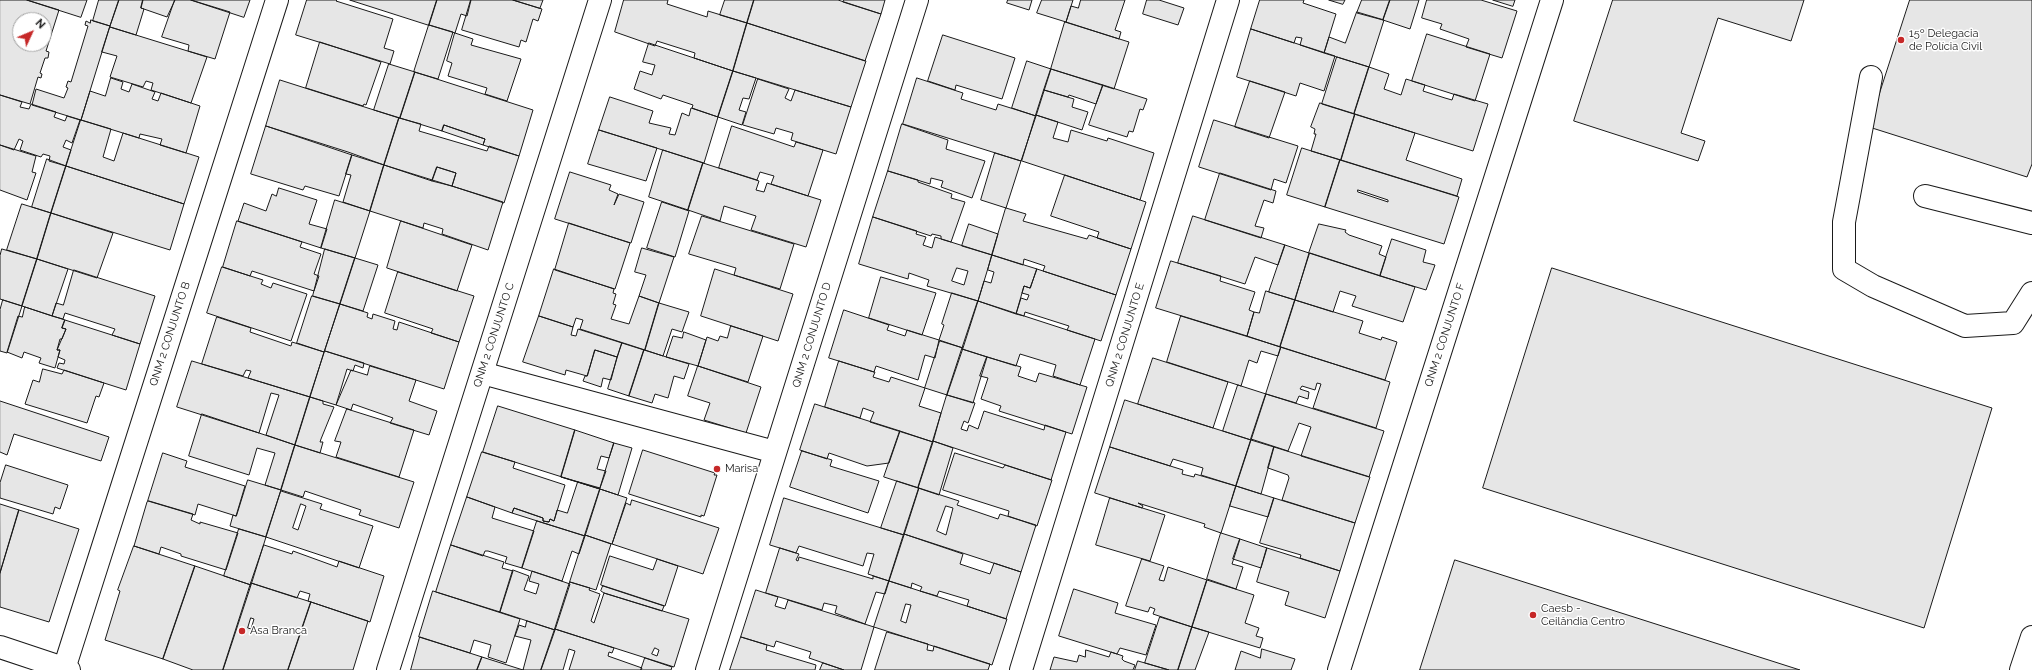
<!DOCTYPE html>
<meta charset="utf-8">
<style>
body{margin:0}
#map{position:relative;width:2032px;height:670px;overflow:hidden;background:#fff;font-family:Raleway,sans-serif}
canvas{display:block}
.north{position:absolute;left:12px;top:12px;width:40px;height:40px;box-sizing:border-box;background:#fff;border:1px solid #a3a3a3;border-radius:50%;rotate:46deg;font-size:11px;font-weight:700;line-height:16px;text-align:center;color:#1a1a1a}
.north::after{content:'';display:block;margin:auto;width:14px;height:18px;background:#c62828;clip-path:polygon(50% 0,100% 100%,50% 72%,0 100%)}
</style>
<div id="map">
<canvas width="2032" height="670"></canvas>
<div class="north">N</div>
</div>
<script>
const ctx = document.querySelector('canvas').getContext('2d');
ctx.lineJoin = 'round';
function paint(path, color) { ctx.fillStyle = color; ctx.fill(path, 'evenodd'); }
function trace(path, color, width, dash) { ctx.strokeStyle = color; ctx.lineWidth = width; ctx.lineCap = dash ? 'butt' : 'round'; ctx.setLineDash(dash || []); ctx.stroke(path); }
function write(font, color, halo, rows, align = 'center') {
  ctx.font = font + ' Raleway,sans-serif'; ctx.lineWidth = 3; ctx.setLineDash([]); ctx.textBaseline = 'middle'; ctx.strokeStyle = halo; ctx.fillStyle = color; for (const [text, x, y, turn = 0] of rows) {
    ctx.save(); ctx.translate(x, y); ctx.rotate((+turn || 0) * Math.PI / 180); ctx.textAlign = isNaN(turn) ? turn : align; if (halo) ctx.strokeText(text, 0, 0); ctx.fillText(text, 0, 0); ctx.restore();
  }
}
const building = new Path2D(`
 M0,0H27L59,10L46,51L49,52L48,58H45L40,73L42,74L41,78L38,77L30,104L0,95ZM20,20H44V44H20Z
 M27,0H87L81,17Z
 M99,0H119L110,26L93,21Z
 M119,0H143L141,8L144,9L136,35L110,27Z
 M143,0H175L167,17L141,8Z
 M175,0H191L230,12L215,59L188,51L189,45L162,37Z
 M191,0H250L244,17Z
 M307,0H337L336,1L393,19L384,48L394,51L390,64L296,35Z
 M350,0H437L429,25Z
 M437,0H471L467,16L461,14L455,33L429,25Z
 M471,0H513L542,9L538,21L533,19L526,42L521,40L519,47L462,30Z
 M513,0H543L540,8Z
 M624,0H668L667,4L707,17L708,11L747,23L733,71L694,58L695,53L657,41L655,46L615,32Z
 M725,0H754L747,23L720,15Z
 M754,0H838L881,14L865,61L747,23Z
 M844,0H885L881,14L843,2Z
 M1008,0H1032L1029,10L1007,3Z
 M1042,0H1073L1066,22L1037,13Z
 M1081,0H1125L1115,30L1121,32L1119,39L1066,22L1071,6L1078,8Z
 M1147,0H1159L1184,8L1178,25L1143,14Z
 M1260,0H1304L1303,3L1336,14L1324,53L1300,45L1302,38L1296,37L1294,43L1251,29Z
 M1329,0H1345L1343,4Z
 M1362,0H1390L1383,20L1357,13Z
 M1390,0H1419L1410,29L1383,20Z
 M1427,0H1481L1517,11L1502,58L1466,47L1469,39L1440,29L1442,24L1422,18Z
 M1493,0H1515L1513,6Z
 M1613,0H1804L1791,41L1718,18L1681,133L1705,141L1698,161L1574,121Z
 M1910,0H2032V164L2027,177L1869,127Z
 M1357,12L1384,20L1369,67L1324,53L1329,37L1345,43Z
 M91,20L110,26L81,120L32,105L36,89L64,98L68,88L66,87L68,81L71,82L88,26L85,25L86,21L90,23Z
 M1065,22L1129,42L1114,89L1051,69Z
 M747,23L866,61L851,107L733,71Z
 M429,25L453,32L438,79L414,72Z
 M110,27L207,57L191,103L151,90L153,83L146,81L143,87L110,77L117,56L102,52Z
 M1251,29L1335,56L1324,91L1300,83L1296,96L1237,77Z
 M455,33L473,39L471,45L521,59L507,101L485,94L487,88L448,76L452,63L447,61Z
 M1427,34L1490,54L1475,101L1412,81Z
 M943,35L1015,58L1002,99L956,85L955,90L928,81Z
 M320,42L381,62L366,105L364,104L363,106L306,88Z
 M649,43L733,71L718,117L692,108L693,105L663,95L661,99L634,89L640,71L652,75L655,65L643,62Z
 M1337,57L1369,67L1354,114L1322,104Z
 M1027,61L1051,69L1036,116L1012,108Z
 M389,64L415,72L400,118L374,110Z
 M1369,67L1389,74L1384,89L1401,95L1406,79L1425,85L1423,91L1445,98L1452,100L1454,94L1488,104L1473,151L1354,114Z
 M1051,69L1103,85L1096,104L1069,95L1068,97L1044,90Z
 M733,71L756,78L749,99L743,98L739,110L746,112L742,125L718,117Z
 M415,72L533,110L519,156L483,145L485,139L444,125L442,131L400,118Z
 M111,78L123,82L121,89L129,92L132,84L155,92L152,99L158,101L161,93L200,106L186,153L160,145L162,139L140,134L139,138L81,120L90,91L105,96Z
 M917,78L963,93L961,99L996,110L998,104L1036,116L1021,161L903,124Z
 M758,79L789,89L785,98L791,101L795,90L851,107L836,154L791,140L793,133L776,128L774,134L743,125Z
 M280,80L399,118L384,165L348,152L266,126Z
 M1250,81L1285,92L1269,138L1235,127Z
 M1103,85L1147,99L1143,110L1140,109L1133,132L1129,131L1127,137L1089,125Z
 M1044,90L1074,99L1072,107L1088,112L1082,130L1036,115Z
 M0,95L22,102L20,107L29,109L31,104L56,112L54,117L65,121L67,116L80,120L72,143L66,140L63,147L71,150L66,166L49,161L50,156L43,154L41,157L20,150L23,141L19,139L14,150L0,145Z
 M610,97L653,111L649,123L671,128L669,134L675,135L682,113L689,116L691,108L718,117L704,163L599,130Z
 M1320,103L1355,114L1341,160L1311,151L1316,134H1314L1315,129L1311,127Z
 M1355,114L1415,133L1406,160L1462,179L1457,196L1341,160Z
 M1036,115L1058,122L1053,138L1068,142L1071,130L1107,141L1108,138L1154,153L1140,200L1022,161Z
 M399,118L421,124L419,131L487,151L489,146L519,156L504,203L452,186L456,173L437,167L432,181L384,165Z
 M81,120L111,129L103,157L114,161L123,133L199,157L184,204L66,166Z
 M1214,120L1298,146L1286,183L1274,179L1271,190L1199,167Z
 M902,124L948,140L946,149L985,161L972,198L941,187L943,181L931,178L930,184L888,171Z
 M444,125L485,139L483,145L442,131Z
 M266,126L352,155L339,196L305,186L303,190L251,174Z
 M732,126L794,147L796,142L823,150L808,196L771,184L774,176L760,172L757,180L719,168Z
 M599,130L657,148L646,181L588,164Z
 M0,145L36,156L32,172L36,173L27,200L0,190Z
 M1302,148L1340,160L1325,207L1287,195Z
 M663,150L703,163L688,210L649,197Z
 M995,153L1021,161L1006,208L981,200Z
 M352,155L384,165L370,211L343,202L351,175L346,174Z
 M47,159L66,166L51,213L32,207Z
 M1340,160L1459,197L1444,244L1325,207ZM1358,190L1388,200V202L1358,192Z
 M703,163L759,181L756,190L764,192L767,183L821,200L806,247L751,230L756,216L724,206L720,221L688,210Z
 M384,165L503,202L488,250L442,234L443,229L424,223L423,228L370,211Z
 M66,166L184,204L170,250L51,213Z
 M437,167L456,173L452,186L432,181Z
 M888,171L918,180V182L952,194L951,198L965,202L951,242L941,239V236L932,234L931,236L873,217Z
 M570,172L611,185L609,190L618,194L614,205L619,194L644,202L631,243L555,219Z
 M1220,173L1276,191L1273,203L1264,200L1255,226L1264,228L1261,238L1205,220Z
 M1065,175L1146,202L1131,249L1097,238L1099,232L1051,216Z
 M279,188L317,200L309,224L327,229L321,248L238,221L244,203L266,211L272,194L276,196Z
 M335,200L370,211L355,258L321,248Z
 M662,202L689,211L675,257L647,248Z
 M22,204L51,213L37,259L7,250Z
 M1006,208L1026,214L1023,221L1087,239L1089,235L1131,249L1116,295L1043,271L1045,266L1024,259L1023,265L992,255Z
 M51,213L113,233L97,278L37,259Z
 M702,216L794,244L780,289L734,275L736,268L689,254Z
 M1193,216L1285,245L1278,265L1255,257L1245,284L1178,263Z
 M873,217L917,231L916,234L926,237L923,245L932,248L935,237L992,255L978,301L927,286L929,280L909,273L908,279L859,264ZM957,268L968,271L964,285L952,281Z
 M237,221L296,240L302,242L300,247L321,254L314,274L319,276L314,291L252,271L250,276L223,267Z
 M401,221L472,245L457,291L387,268Z
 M569,223L630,243L615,289L555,270Z
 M969,224L998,234L992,255L962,246Z
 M1319,224L1346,230L1345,232L1349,235L1382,246L1379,254L1386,257L1380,276L1309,253Z
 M1392,239L1426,250L1423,262L1435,265L1426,290L1380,276Z
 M1285,245L1309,253L1295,300L1269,292Z
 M642,248L674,257L659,303L639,296L646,275L635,272Z
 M2,249L37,259L22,306L0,299V256Z
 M325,249L355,258L340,304L313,296Z
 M1310,253L1415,287L1403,322L1352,306L1356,296L1340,291L1333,312L1295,300Z
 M992,255L1037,269L1030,288L1024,286L1016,314L978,301L984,281L991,283L994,272L988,270Z
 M355,258L378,265L363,311L340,304Z
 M37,259L68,269L52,316L22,306Z
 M1171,261L1221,276L1220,281L1255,292L1249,310L1254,312L1247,336L1156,308Z
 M222,267L263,280L261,284L271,288L273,283L307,294L291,341L207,313Z
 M1552,268L1992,408L1924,628L1483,488Z
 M554,269L614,289L613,293L616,294L613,304L616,305L611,319L629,324L639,296L659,303L645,350L580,329L583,320L576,318L573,327L539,316Z
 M715,269L793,294L778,341L701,316Z
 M1037,269L1116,295L1101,341L1067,330L1069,326L1025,312L1024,316L1016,314L1021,298L1027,300L1029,295L1022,293L1024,286L1030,288Z
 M74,270L155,296L140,344L112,335L115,329L65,313L63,319L52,316L56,303L63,305Z
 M398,272L474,296L459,342L431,333L433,329L385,313Z
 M881,277L936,293L922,335L869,318Z
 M1266,291L1295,300L1280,347L1247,336L1254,312L1259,313Z
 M952,293L978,301L963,348L939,340L944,325L942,324Z
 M312,296L340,304L324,352L297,343Z
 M3,300L22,306L7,353L0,351V310Z
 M1295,300L1363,321L1359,333L1381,340L1382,337L1397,342L1385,380L1280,347Z
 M978,301L1095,339L1080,385L1053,376L1056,365L1020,354L1016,366L962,349Z
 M659,303L689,312L682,332L672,329L663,356L645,350Z
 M340,304L368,313L367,317L372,319L373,314L395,321L393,329L397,330L399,322L459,342L444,389L325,351Z
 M25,307L65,320L62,328L66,329L62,339H60L57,350H60L55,368L39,363L41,358L24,352L22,358L7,352L18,316L22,317Z
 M844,310L889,325L887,330L905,336L907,330L939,340L935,358L925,355L918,380L876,366L874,372L829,358Z
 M539,316L573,327L571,335L576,336L578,329L622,343L617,357L595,350L587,376L566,370L565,375L523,362Z
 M1181,316L1281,347L1278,356L1261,351L1257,363L1249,360L1241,386L1167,362Z
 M217,317L251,328L250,332L291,346L292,342L324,352L310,397L248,378L251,371L246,370L243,376L202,364Z
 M65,320L140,344L126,390L57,368L59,363L64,364L65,360L58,357L60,350H57L66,329L62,328Z
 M731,326L763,336L748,382L698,366L707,337L718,341L720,336L727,338Z
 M684,332L706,340L698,366L666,357L673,336L682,338Z
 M940,341L963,348L947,395L925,388Z
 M622,343L644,350L629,396L608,389Z
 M1281,347L1390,382L1376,428L1313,408L1321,384L1317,383L1315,390L1302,386L1300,389L1309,392L1308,399L1299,396L1296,403L1266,394Z
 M962,349L987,357L973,403L947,395Z
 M595,350L617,357L611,380L603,378L601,387L583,381L585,376H587Z
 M644,350L689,364L684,379L674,376L668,398L655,394L652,403L629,396Z
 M325,351L364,363L363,368L355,365L353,371L347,369L336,405L310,397Z
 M987,357L1021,367L1018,376L1036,382L1039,373L1087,387L1072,434L999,411L1001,406L981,399L988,378L980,376Z
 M1153,358L1228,382L1213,428L1138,404Z
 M192,361L310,397L295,445L266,435L279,395L271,393L259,433L177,407Z
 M839,361L874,372H875L873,377L889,382L891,377L925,388L919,406L941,413L933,442L870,422L874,412L863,408L860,418L825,407Z
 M370,366L416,380L409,401L437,411L429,435L390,423L393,418L353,404L351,410L336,405L351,370L367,375Z
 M698,366L761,387L746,433L704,420L710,403L688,396Z
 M43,369L62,374L64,370L104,383L99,397L96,396L87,423L25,404L33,380L39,382Z
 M1238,385L1266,394L1251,440L1223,431Z
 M1266,394L1384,431L1369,477L1301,456L1311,427L1299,423L1288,451L1251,439Z
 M947,395L975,403L968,423L964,421L961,429L967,431L969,425L978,429L984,411L1044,430L1045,425L1066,432L1051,480L933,441Z
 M310,397L323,401V404L334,407L321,439L320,442H323L320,453L295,445Z
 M1125,400L1251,440L1236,486L1201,475L1203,468L1173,459L1170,466L1110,447Z
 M0,401L109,437L101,461L14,434L7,455L0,452Z
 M815,404L900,431L889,463L867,466L829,453L827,459L800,450Z
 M498,406L575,430L561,477L600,489L483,452Z
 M347,409L414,430L399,477L336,457L341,442L335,441Z
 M202,414L295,445L281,490L265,485L275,453L257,448L249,475L189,456Z
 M575,430L614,443L609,458L601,456L597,469L606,471L600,488L561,477Z
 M900,431L933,442L918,488L884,477Z
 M1251,440L1274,447L1261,494L1236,486Z
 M933,441L953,448L939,495L918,488Z
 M614,443L632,448L618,495L600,489Z
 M295,445L414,482L399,528L359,515L361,510L305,491L303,497L281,490Z
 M1110,447L1183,470L1182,474L1194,477L1195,474L1236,486L1221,533L1204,527L1205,524L1138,503L1143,506L1142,508L1095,493Z
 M1274,447L1370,477L1355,523L1282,500L1289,478L1288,475L1268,468Z
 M643,450L715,473L714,475H717L704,516L701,515V517L629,494Z
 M802,451L832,460L830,466L879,481L868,513L790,487Z
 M482,452L515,462L513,468L565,485L554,521L550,519L549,522L543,521V518L514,508L512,513L467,497Z
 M163,453L187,461L185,467L245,486L236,516L198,504L195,515L148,501Z
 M955,453L1003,468L1005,465L1052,480L1037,526L1008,516L1009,511L943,490Z
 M6,465L68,485L60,509L55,507L53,514L0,498V483Z
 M248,480L281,490L266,537L230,526L233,515L236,516Z
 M897,481L919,488L904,535L881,528Z
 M578,482L600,489L585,536L512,513L514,508L543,518V521L549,522L550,519L554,521L557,510L567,513Z
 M1236,486L1274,498L1268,517L1230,506Z
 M919,488L959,501L957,505L998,519L1000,514L1036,525L1021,572L904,534ZM946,506L953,508L946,535L937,531Z
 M600,489L627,498L612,544L585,535Z
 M281,491L322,504L320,509L373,526L359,568L266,537ZM301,504L306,506L298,530L293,528Z
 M467,497L495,507L492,518L534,531L522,568L505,563L507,557L488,551H485L483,556L451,545Z
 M784,498L904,535L889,581L868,574L874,554L867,553L863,566L799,546L796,553L770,545Z
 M1110,498L1165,515L1150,561L1096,545Z
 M1274,498L1355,523L1340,571L1300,558L1301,555L1260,543Z
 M632,500L719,528L703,574L612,544L626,503L630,505Z
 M149,501L193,514L191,520L200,524V522L238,533L226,570L181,556V554L164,548L161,547L159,554L134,546L147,502Z
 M0,504L19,510L0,573Z
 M19,510L79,529L49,622L0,607V573Z
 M537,521L585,536L579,554L572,551L562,581L522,568Z
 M239,529L266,537L251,585L224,576Z
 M1221,533L1240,539L1232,564L1243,567L1236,589L1207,579Z
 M904,534L963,554L960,564L990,574L994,563L1021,572L1006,619L967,606L969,600L939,591L937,596L920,591L922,587L912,583L911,588L889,581Z
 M585,535L611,544L596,590L570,582Z
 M1240,539L1267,548L1261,568L1233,559Z
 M264,545L292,554L293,551L337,567L339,561L384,576L370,622L308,601L310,594L300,591L297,598L251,583Z
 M451,545L504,562L502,568L513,571L500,612L436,592Z
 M134,546L195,566L163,659L105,640L120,591L118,590Z
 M780,548L799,554L796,560L798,561L799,557L873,579V576L889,581L885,594L876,592L865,624L835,613L837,606L824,603L822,610L766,593Z
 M1267,548L1340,571L1325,618L1285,605L1289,592L1257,582Z
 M610,556L653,570L657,559L678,566L665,606L601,585Z
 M1142,559L1164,566L1159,580L1164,581L1168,567L1207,580L1192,627L1153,614L1155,609L1150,607L1148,612L1126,606Z
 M1455,560L1800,670H1420Z
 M195,566L251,585L223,670H193L163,659Z
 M513,570L529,576L524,590L536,594L539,584L529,581L532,571L570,584L555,630L500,612Z
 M1207,580L1254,595L1245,623L1259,628L1256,636L1263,638L1260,648L1192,627Z
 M889,581L1007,619L992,665L874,627ZM906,604L911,605L906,623L901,621Z
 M570,582L590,588L589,590L600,594L591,621L594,623L604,593L689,619L674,667L555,629ZM655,648L659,650L657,656L652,654Z
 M251,583L311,602L288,670H223ZM251,618L254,619L251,629L248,628Z
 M603,586L664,606L662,611L604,593L601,591Z
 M1074,589L1118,603L1115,613L1156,625L1146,655L1120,648L1117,654L1059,636Z
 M756,590L778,597L775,606L785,609L788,600L874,627L861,670H844L809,658L811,652L776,641L774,647L741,637Z
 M433,591L520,619L506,663L488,657L491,645L474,640L470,653L419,637Z
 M311,602L368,621L353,670H288Z
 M1160,617L1192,627L1178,670H1169L1145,663Z
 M527,621L555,630L541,670H523L531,640L515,636L519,625L525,627Z
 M1192,627L1209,632L1195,670H1178Z
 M555,629L614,648L612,653L609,652L608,656L642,668L641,670H569L575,651L569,649L563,670H541Z
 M887,632L928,644L927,650L933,651L934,646L990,664L988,670H875Z
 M420,637L482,657L477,670H411Z
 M741,637L767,645L766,650L816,665L815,670H730Z
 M1262,649L1295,659L1291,670H1235L1241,651L1260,658Z
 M1086,650L1109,657L1111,652L1123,656L1122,659L1124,661L1135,665L1133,670H1050L1054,657L1077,662L1079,655L1085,657Z
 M482,657L523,670H524H477Z
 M645,658L672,667L671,670H641Z
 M1138,661L1145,663L1169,670H1135Z
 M823,663L844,670H820Z`);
paint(building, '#e6e6e6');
trace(building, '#1a1a1a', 1);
const minor = new Path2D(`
 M1871,77L1844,222V269L1873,286L1965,326L2013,323L2032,293
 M1925,196L2032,223
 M482,373L775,452
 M0,647L69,670
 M64,669L277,0
 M388,670L600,0
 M707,670L917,0
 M1021,670L1228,0
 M1339,670L1552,0`);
const major = new Path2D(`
 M2021,670L2032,637`);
trace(minor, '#1a1a1a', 24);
trace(major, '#1a1a1a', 24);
trace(minor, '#fff', 22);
trace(major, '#fff', 22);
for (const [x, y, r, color] of [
 [1901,40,4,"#c62828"],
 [717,469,4,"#c62828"],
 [1533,615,4,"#c62828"],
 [242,631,4,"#c62828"]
]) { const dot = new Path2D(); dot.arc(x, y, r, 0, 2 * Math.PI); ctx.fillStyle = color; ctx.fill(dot); trace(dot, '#fff', 1.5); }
write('11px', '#1a1a1a', '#fff', [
 ["15º Delegacia",1909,34],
 ["de Polícia Civil",1909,47],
 ["Marisa",725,469],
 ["Caesb -",1541,609],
 ["Ceilândia Centro",1541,622],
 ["Asa Branca",250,631]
], 'left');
write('11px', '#1a1a1a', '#fff', [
 ["QNM 2 CONJUNTO B",170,334,-72],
 ["QNM 2 CONJUNTO C",494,335,-72],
 ["QNM 2 CONJUNTO D",812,335,-73],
 ["QNM 2 CONJUNTO E",1125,335,-73],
 ["QNM 2 CONJUNTO F",1445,335,-72]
]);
</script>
